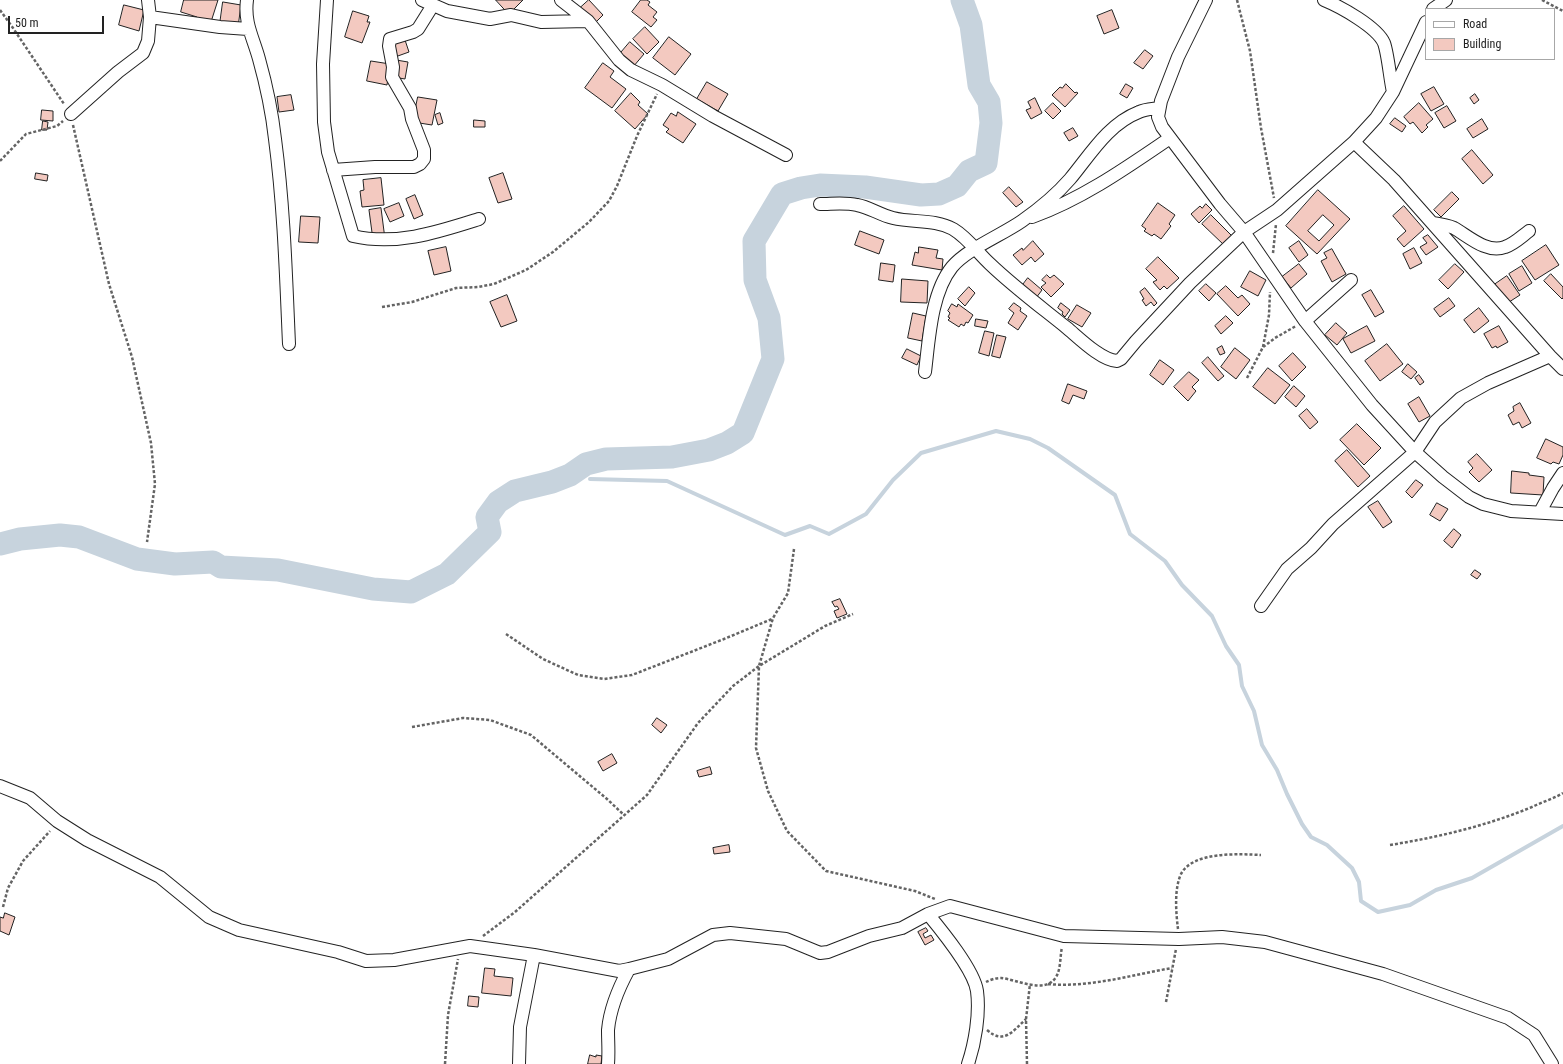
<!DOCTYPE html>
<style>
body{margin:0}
#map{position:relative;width:1563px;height:1064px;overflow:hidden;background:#fff;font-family:"Roboto Condensed",sans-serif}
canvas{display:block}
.legend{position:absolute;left:1425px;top:8px;width:130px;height:52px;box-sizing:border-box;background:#fff;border:1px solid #a7a7a7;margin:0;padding:5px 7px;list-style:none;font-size:12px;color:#222}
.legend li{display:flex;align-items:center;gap:8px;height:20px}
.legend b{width:20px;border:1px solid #a7a7a7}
.scale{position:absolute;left:8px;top:16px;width:96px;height:18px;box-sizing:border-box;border:2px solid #222;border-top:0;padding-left:5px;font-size:12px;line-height:14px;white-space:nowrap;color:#222;-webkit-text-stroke:3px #fff;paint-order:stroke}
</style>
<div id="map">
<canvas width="1563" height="1064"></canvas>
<ul class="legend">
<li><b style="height:5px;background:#fff"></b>Road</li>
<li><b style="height:11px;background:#f3c9c0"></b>Building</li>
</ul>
<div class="scale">50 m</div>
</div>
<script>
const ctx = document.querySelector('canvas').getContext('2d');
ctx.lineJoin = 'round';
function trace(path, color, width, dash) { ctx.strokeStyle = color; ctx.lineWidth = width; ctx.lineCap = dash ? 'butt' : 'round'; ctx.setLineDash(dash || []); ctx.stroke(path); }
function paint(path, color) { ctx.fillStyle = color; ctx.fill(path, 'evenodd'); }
trace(new Path2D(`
 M590,479L667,481L785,535L810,526L829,534L866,514L893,480L921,453L996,431L1030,439L1048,448L1115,495L1130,534L1165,561L1182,585L1212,616L1226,646L1239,665L1242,686L1254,711L1262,745L1277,770L1287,794L1302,824L1311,837L1327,845L1352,868L1359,882L1361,901L1378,912L1410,905L1436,890L1472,878L1563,826`), '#c7d3dd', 4);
trace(new Path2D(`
 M0,544L20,539L60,535L79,537L137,559L175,564L213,562L221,567L278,570L373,589L411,592L447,574L490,532L487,517L498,502L515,491L552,482L570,475L586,464L606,459L672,457L709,450L727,443L743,433L773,359L769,318L755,280L754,241L782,194L801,188L820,185L865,187L921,195L939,194L957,186L969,171L986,163L991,123L989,102L979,85L971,25L962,0`), '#c7d3dd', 23);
const building = new Path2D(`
 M184,0H218L210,25L196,20L197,17L181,12Z
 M496,0H523L509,14Z
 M589,0L603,15L594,24L579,9Z
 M641,0H647L650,2L648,5L657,12L653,17L657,20L651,27L632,12Z
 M223,2L241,5L238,27L220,24Z
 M124,5L144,10L139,31L119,25Z
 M1112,10L1119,28L1104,34L1097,16Z
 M353,11L369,16L367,22H370L362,43L345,37Z
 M645,27L659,42L647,54L633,39Z
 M404,37L409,52L395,57L390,42Z
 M669,37L691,54L675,75L653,58Z
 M630,42L644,54L633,67L619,55Z
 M1145,50L1153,56L1143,69L1134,63Z
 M396,60L408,62L405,79L393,77Z
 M371,61L390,64L387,85L367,81Z
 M603,63L614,71L610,77L626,89L612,108L585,88Z
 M707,82L728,94L718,111L697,99Z
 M1066,84L1075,93L1076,92L1078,93L1065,107L1052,95L1060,87L1062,88Z
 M1126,84L1133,88L1127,98L1120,94Z
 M1434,87L1444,104L1431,111L1421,94Z
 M631,93L640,102L638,105L648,114L635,129L615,111Z
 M1475,94L1479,100L1474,104L1470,98Z
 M291,95L294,110L279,112L277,97Z
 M418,97L437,100L432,125L413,122Z
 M1035,98L1042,113L1031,119L1026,110L1031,108L1028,102Z
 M1053,103L1061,111L1053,119L1045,111Z
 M1419,103L1433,119L1426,125L1428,127L1422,133L1413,122L1410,124L1404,117Z
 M1447,106L1456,121L1444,128L1435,113Z
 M42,110L53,111V121L41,120Z
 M678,112L696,124L683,143L666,132L669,129L663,125L671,113L676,116Z
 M440,113L443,123L438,125L435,115Z
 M1395,118L1406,126L1402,132L1390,124Z
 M1482,119L1488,129L1473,138L1467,129Z
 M474,120L485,121V127H474Z
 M43,121L48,122L47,130H42Z
 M1073,128L1078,136L1069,141L1064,133Z
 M1472,150L1493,175L1483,184L1462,159Z
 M36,173L48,175L47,181L35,179Z
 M503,173L512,199L498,203L489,178Z
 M381,178L384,205L362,207L360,191L364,190L363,180Z
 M1009,187L1023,202L1016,207L1003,193Z
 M1318,190L1350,219L1317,254L1286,226ZM1323,215L1334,225L1319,241L1308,231Z
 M1452,192L1459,199L1441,217L1434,210Z
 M415,195L423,215L414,219L406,199Z
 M399,203L404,216L390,222L384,209Z
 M1158,203L1175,215L1169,224L1171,226L1161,239L1154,234L1152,236L1144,231L1146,229L1142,226Z
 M1206,204L1212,210L1199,223L1191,214L1200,206L1202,208Z
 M1404,206L1424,229L1404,247L1397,239L1406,231L1393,216Z
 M381,208L385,239L373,240L369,210Z
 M1211,215L1232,236L1224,245L1202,224Z
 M301,216L320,217L318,243L299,242Z
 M860,231L884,240L879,254L855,245Z
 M1428,235L1438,247L1426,255L1420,247L1427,243L1423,238Z
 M1033,241L1044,254L1035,262L1031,257L1022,265L1013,255L1022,248L1023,250Z
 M1299,241L1308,255L1299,262L1289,248Z
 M1546,245L1559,265L1535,280L1522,261Z
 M446,247L451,271L434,275L428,251Z
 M919,247L938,250L936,258L943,259L942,270L912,265L915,252L918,253Z
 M1414,248L1422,263L1410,269L1403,254Z
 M1332,249L1346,274L1332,282L1321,261L1327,258L1324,253Z
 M1158,257L1179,278L1167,289L1164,286L1160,290L1153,282L1157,280L1146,269Z
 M881,263L895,265L893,282L879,280Z
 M1299,264L1307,274L1291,288L1282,277Z
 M1455,264L1464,272L1448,289L1439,280Z
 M1522,266L1532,283L1519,291L1509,274Z
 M1250,271L1266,280L1258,296L1241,287Z
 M1551,274L1563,287V298L1562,299L1544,281Z
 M1047,275L1050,278L1054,275L1064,284L1051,297L1041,287L1046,283L1042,280Z
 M1507,276L1520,295L1506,304L1494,285Z
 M1028,278L1042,290L1036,298L1022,286Z
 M902,279L928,281L927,303L901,302Z
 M1206,284L1216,293L1209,301L1199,291Z
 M1226,286L1238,298L1242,295L1250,304L1238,316L1217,294Z
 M969,287L975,293L965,306L958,299Z
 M1145,288L1157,303L1154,306L1151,302L1146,306L1142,300L1144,299L1140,292Z
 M1371,290L1384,312L1375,317L1362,295Z
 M507,295L517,321L501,327L490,302Z
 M1449,298L1455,306L1440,317L1434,309Z
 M1014,303L1021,308L1020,311L1027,316L1018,330L1008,323L1014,313L1009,309Z
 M1061,303L1070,310L1065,317L1062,314L1063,312L1058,308Z
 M952,304L957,307L958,304L973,315L968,323L966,322L964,326L961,324L959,327L948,320L950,318L948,317L950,313L948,311Z
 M1077,305L1091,313L1082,327L1068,319Z
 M1479,308L1489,321L1474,333L1464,320Z
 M913,313L926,316L922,341L908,338Z
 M1226,316L1233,323L1221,334L1215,326Z
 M976,319L988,321L986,328L975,326Z
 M1336,323L1347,333L1337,345L1325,335Z
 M1367,326L1375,341L1351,353L1343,339Z
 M1499,326L1508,342L1497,348L1496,346L1492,348L1484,334Z
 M985,331L994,333L989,356L979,353Z
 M997,335L1006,337L1000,358L992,356Z
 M1387,344L1403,364L1380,381L1365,361Z
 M1222,346L1225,353L1220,355L1217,349Z
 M1235,348L1250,360L1236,379L1221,367Z
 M907,349L921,356L917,365L902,358Z
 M1293,353L1306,367L1292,381L1279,366Z
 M1208,357L1224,376L1218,381L1202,363Z
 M1160,360L1174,370L1163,385L1150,375Z
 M1408,364L1417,372L1411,379L1402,372Z
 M1268,368L1290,385L1275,404L1253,387Z
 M1189,372L1199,380L1192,387L1196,391L1188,401L1174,387Z
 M1419,375L1424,382L1420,385L1415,378Z
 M1068,384L1087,391L1084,399L1073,395L1069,404L1062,401Z
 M1294,386L1305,396L1296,407L1285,397Z
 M1419,397L1430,416L1419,422L1408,404Z
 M1520,403L1531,423L1522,428L1519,422L1513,425L1508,415L1514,411L1513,407Z
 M1307,409L1318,422L1310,429L1299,416Z
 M1357,424L1381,448L1364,465L1340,440Z
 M1546,439L1563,447V455L1559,464L1553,462L1551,464L1537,458Z
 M1347,450L1370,476L1358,487L1335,461Z
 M1477,454L1492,470L1479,482L1469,472L1473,468L1468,462Z
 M1512,471L1529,473V475L1544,477L1543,495L1511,493Z
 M1416,480L1423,485L1412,498L1406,492Z
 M1378,501L1392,522L1383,528L1368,507Z
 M1437,503L1448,509L1440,521L1430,515Z
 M1454,529L1461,535L1452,548L1444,541Z
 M1475,570L1481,574L1477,579L1471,575Z
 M840,599L847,614L837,618L834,611L839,609L837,606L835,607L832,602Z
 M657,718L667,725L661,733L652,725Z
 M612,754L617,763L603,771L598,762Z
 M710,767L712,774L699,777L697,771Z
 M729,845L730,852L714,854L713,848Z
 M5,913L15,917L9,935L0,931V917L3,918Z
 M926,928L928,931L923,934L925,938L931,935L934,940L925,945L918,932Z
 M485,968L495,969L494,976L513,978L511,996L482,993Z
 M469,996L479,997L478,1007L468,1006Z
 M590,1055L596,1057V1055L602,1056L601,1064H588Z`);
paint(building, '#f3c9c0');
trace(building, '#222', 1);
const street = new Path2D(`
 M247,0C244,23 253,37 259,59C266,84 272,112 275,139C284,207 286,276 289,344
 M327,0L323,64L324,122L328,152L353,236C397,246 438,232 479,219
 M422,0L447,11L490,19L511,15L541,22L588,21
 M561,0L588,21L619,60L631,70L662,85L713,116L786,155
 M1206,0L1178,57L1161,101L1158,117L1162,127L1220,204L1244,232L1305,321L1372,405L1415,452L1443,477L1469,497L1483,504L1511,511L1563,514
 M1324,0C1341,7 1377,27 1384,43C1388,54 1390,79 1393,92
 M1433,9L1446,0
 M150,17L220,27L248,29
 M71,114L118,72L143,53L148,41L150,17L148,0
 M1354,142L1394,180L1550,356L1563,369
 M333,170L375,167H414L420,164L424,159V150L412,119L410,108L392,77L393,67L389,46L390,39L413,32L418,29L433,5
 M820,204C832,204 845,202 857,205C869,207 880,215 893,218C913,223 935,219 953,229C968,238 977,252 990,264C1014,287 1041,307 1067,328C1079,338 1101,360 1117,361L1121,359L1136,341L1190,283L1244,232L1277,210L1354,142L1376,118L1393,92L1426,22
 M1032,217C1082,199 1126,168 1170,138
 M1433,223C1440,224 1447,225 1454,228C1468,236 1487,254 1505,247C1514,244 1521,237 1529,231
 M1305,321L1351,280
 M925,372C929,340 931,293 952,267C967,249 1002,235 1022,221C1039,209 1057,194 1070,179C1090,155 1108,124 1139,112C1145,109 1152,109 1159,108
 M1540,512L1553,488L1563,473
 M1261,606L1287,569L1311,548L1333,524L1415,452L1435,422L1461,398L1488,383L1550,356
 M0,786L30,798L57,821L87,840L160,877L209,917L239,930L338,952L366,961L394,960L470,946L534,955L619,971L629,969L668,959L713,935L730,933L786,939L820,953L828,952L869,936L902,928L928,914L950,906L1064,936L1179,939L1222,937L1265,942L1383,974L1508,1018L1534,1035L1552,1064
 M928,914C942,931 974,970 977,991C980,1014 975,1043 968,1064
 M519,1064L520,1027L534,955
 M608,1064C609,1052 608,1042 608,1030C610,1008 618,989 629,969`);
trace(street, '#222', 14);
trace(new Path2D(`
 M1237,0L1250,51L1261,128L1274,198
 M1542,0L1563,11
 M0,10L13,28L64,104
 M73,125L109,284L132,357L151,443L155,484L147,542
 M0,161L26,134L57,126L63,121
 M1273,253L1276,224
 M382,307L412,302L456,288L478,287L494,284L526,270L553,252L589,222L609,201L617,186L637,136L657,94
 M1263,347L1269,315L1270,292
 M1247,378L1263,347L1275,338L1296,326
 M794,549L788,593L773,618L759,666L756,748L768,791L787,831L826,871L915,891L935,899
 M506,634L543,659L578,675L604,679L632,675L724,639L772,619
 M412,727L463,718L490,720L531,735L607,799L624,815
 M1390,845C1439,837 1486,826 1532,807C1542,802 1553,799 1563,793
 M3,907L8,888L23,861L50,831
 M1178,929C1176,913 1174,889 1181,874C1193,851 1239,854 1261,855
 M483,936L515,912L647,795L698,723L733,686L759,666L802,640L825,626L853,614
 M986,982C990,980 995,978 1001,978C1016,979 1045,995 1056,977C1061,969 1060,956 1062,947
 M1048,984C1089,988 1131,975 1172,968
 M1166,1002L1176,949
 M987,1030C1004,1045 1013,1031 1026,1019
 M445,1064L448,1015L458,959
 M1027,1064L1026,1019L1030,984`), '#646464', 2.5, [3, 2]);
trace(street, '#fff', 12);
</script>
